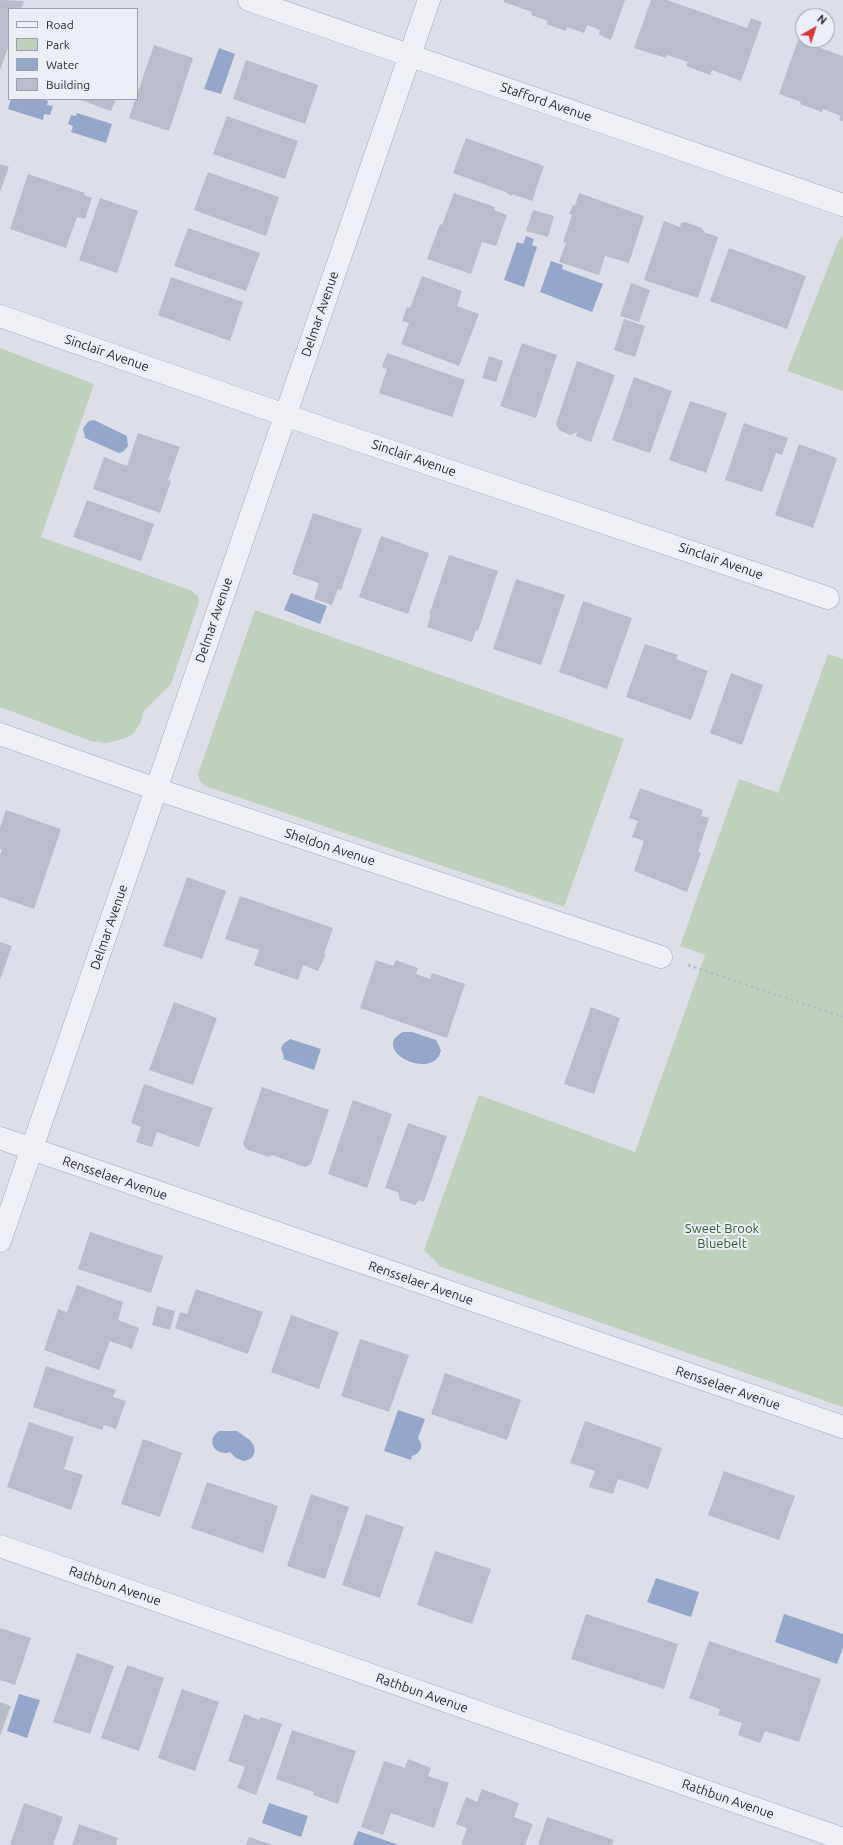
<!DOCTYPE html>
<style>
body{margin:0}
#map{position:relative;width:843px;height:1845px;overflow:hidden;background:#dcdfe7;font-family:Ubuntu,sans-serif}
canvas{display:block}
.legend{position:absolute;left:8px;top:8px;width:130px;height:92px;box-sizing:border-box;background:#ebeef5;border:1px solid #9ca0ac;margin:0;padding:5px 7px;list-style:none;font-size:12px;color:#252b3e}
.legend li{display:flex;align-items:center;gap:8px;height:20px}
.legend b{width:20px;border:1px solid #9ca0ac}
.north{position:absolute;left:795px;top:8px;width:40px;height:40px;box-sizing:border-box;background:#ebeef5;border:1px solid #9ca0ac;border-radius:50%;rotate:39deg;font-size:11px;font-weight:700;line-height:16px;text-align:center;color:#252b3e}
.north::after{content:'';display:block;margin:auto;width:14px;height:18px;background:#d5373b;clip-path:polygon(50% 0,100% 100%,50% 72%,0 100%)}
</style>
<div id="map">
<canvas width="843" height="1845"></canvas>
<ul class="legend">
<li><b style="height:5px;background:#eef0f5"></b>Road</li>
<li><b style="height:11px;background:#bfd1bc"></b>Park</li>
<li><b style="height:11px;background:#94a7ca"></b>Water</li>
<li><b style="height:11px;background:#b9bdca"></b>Building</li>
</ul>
<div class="north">N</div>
</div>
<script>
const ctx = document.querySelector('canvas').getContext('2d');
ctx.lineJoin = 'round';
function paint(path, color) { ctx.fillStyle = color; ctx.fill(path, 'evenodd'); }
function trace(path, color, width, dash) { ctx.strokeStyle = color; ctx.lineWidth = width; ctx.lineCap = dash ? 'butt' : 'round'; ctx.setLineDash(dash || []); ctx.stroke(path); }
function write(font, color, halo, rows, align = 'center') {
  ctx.font = font + ' Ubuntu,sans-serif'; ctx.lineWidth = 4; ctx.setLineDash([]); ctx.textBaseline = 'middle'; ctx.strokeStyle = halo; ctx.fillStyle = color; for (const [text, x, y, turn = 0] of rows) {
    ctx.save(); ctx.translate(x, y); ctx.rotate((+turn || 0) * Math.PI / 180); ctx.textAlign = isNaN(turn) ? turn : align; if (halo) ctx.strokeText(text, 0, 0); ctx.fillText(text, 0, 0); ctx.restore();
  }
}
paint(new Path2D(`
 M843,236V391L787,371L838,242Z
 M0,348L94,384L41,537L190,590L198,596L199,602L171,684L144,711L140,724L133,734L123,739L106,743L91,741L0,707Z
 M255,610L624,739L564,907L205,786L200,781L198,774Z
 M828,654L843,659V1407L441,1267L424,1250L479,1095L635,1152L705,955L680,946L739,779L778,793Z`), '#bfd1bc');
paint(new Path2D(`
 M219,48L235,54L221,94L204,89Z
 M11,99H42L48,101L47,105L53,106L50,115L44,114L43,120L8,109Z
 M77,113L112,124L106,143L71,132L73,126L68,124L71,115L76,116Z
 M526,236L534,239L532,245L537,247L524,287L504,280L517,242L523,244Z
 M551,261L563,265L562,269L603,284L592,312L540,292Z
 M94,420L127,436L128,446L124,451L119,453L85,438L83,428L89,421Z
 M291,593L327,606L320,624L284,610Z
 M403,1032H412L436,1040L441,1050C435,1083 368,1050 403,1032Z
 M290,1039L321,1049L314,1070L283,1059L284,1057L281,1048L284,1043Z
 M398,1410L425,1419L418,1438C424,1446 421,1453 412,1456L411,1460L384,1451Z
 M219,1431H237L250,1440L254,1446C256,1455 252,1460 243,1461L236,1458L230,1452C215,1457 205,1440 219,1431Z
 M656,1578L699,1592L691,1617L647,1602Z
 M784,1614L843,1634V1648L837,1664L775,1642Z
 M19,1694L40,1700L27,1738L7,1731Z
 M269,1803L308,1816L301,1837L262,1823Z
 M358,1831L399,1845H353Z`), '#94a7ca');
paint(new Path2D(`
 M0,0L24,1L21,9H9V45L0,70Z
 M504,0H625L611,40L599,35L600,30L587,25L584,33L567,27L566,31L546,24L548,21L531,15L532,12L504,2Z
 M651,0H667L747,28L751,18L762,22L741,81L712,70L710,75L686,66L688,62L667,55L666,58L634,48Z
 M798,40L843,56V121L839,120L841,116L823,109L822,112L800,104L801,102L779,94Z
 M154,45L193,58L169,131L129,118Z
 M246,60L318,85L305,124L233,99Z
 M78,99H116L111,111Z
 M227,116L298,141L285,179L213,154Z
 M466,138L544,166L532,201L512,194V196L507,194L508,193L453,173Z
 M0,164L9,167L0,192Z
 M208,172L279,197L266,236L194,210Z
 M28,174L85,193L84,195L92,198L85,219L77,217L66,248L10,229Z
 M454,193L495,207L494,210L507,215L496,246L482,242L471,274L427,259L440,224L442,225Z
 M579,193L644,216L629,263L605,256L599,275L559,262L566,243L563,242L572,215L569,214L573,205L575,206Z
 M100,198L138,211L117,273L79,260Z
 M533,210L554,216L548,237L526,231Z
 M664,221L680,227L681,223L685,222L702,228L704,232L718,237L698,298L644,280Z
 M188,228L260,253L246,291L174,266Z
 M729,248L806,276L787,329L710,301Z
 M422,276L462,291L457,306L479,314L459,366L401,344L409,323L402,321L407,307L410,308Z
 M171,277L243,302L230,341L158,315Z
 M631,283L650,290L639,322L620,316Z
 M624,319L645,326L635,357L614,350Z
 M522,343L557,355L536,418L500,406Z
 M387,353L465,380L452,417L379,393L387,369L382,367Z
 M489,356L503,361L496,382L482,378Z
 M577,361L615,375L591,442L576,436L577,432L570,435L559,430L556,424Z
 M634,377L672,391L650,453L612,440Z
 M690,401L727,413L706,473L669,460Z
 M744,423L788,438L782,455L776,453L762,492L725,480Z
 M138,433L180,447L168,480L171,481L160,513L93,489L104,457L127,466Z
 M799,444L837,458L813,528L775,515Z
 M87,500L154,524L141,561L73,537Z
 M313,513L362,529L341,590L338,589L332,605L314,599L319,583L292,574Z
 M381,536L429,553L408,614L359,597Z
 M449,555L498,571L478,631L476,630L472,642L427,627L431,615H429Z
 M516,579L565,595L541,665L493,649Z
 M583,601L632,618L607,689L559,672Z
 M645,644L678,655L676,659L708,671L691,720L626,697Z
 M731,673L763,685L742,745L710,733Z
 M640,788L703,810L701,816L709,818L698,852L701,853L687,892L634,871L644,841L632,837L638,821L629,818Z
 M6,810L61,829L34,909L0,897V855L2,849H0V828Z
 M187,877L226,891L202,959L163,946Z
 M240,896L333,928L324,953L326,954L318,971L303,965L298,980L254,965L259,950L225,939Z
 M0,942L12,946L0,980Z
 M376,960L393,966L396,960L418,968L416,974L430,979L432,973L465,984L447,1038L360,1008Z
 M174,1002L217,1018L193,1085L149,1070Z
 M591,1007L620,1018L594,1094L564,1084Z
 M144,1084L213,1108L199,1147L157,1132L152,1147L136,1142L141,1127L131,1123Z
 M262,1087L329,1110L311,1164L305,1167L272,1155L268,1157L246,1149L243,1144Z
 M353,1100L392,1114L367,1188L328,1174Z
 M408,1123L447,1136L424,1202L419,1200L415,1205L400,1200L398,1192L385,1188Z
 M90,1232L163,1256L151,1293L78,1269Z
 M77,1285L123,1302L118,1320L139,1328L132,1349L110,1341L99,1370L44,1350L58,1309L67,1312Z
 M196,1289L263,1312L248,1354L175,1328L180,1312L187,1314Z
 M157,1306L175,1311L170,1330L152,1325Z
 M291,1315L339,1332L319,1389L271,1372Z
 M360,1339L409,1355L389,1412L341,1396Z
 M46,1366L116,1390L113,1397L126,1401L116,1429L104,1425L102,1430L33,1407Z
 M445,1373L521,1400L507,1440L431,1414Z
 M585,1421L662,1448L648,1489L618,1479L613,1494L589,1487L595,1471L570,1463Z
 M29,1422L74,1437L64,1469L83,1475L71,1510L7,1487Z
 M143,1439L182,1453L160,1517L121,1504Z
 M724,1471L795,1496L779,1540L708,1515Z
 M207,1482L278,1506L263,1553L191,1528Z
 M311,1494L349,1507L325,1579L287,1566Z
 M366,1514L404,1527L380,1598L342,1585Z
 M435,1551L491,1569L472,1624L417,1605Z
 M586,1614L678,1644L664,1689L571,1659Z
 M0,1628L31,1638L15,1685L0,1680Z
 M709,1641L821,1679L799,1742L765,1731L760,1743L738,1735L742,1723L718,1715L720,1709L689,1698Z
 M77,1653L114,1666L90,1734L53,1722Z
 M127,1665L164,1678L139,1751L101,1738Z
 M182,1689L219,1702L195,1771L158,1758Z
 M0,1702L11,1706L0,1736Z
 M244,1714L259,1720L261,1717L282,1724L256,1795L237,1788L245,1767L228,1761Z
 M292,1730L356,1751L338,1804L313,1795L314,1792L276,1779Z
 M408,1759L431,1768L428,1776L449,1783L434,1828L391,1813L383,1835L361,1827L384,1761L405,1768Z
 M482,1789L519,1803L514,1817L533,1824L525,1845H461L467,1828L456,1824L466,1797L477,1802Z
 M24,1803L63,1817L53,1845H10Z
 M547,1817L614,1840L612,1845H538Z
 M79,1824L118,1838L116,1845H72Z
 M249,1837L273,1845H246Z`), '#b9bdca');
const street = new Path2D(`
 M249,0L843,205
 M0,316L331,431L828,598
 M0,734L156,789L661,957
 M0,1138L843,1427
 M0,1241L429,0
 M0,1546L843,1839`);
trace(street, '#a5a9b4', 23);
trace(new Path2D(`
 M688,965L843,1017`), '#babdc5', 2.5, [3, 3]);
trace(street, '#eef0f5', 22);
write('13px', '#252b3e', '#ebeef5', [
 ["Stafford Avenue",546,102,19],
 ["Delmar Avenue",320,314,-71],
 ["Sinclair Avenue",107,353,19],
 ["Sinclair Avenue",414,458,19],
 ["Sinclair Avenue",721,561,19],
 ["Delmar Avenue",214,620,-71],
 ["Sheldon Avenue",330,847,18],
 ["Delmar Avenue",109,927,-71],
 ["Rensselaer Avenue",115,1178,19],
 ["Rensselaer Avenue",421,1283,19],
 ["Rensselaer Avenue",728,1388,19],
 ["Rathbun Avenue",115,1586,19],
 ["Rathbun Avenue",422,1693,19],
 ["Rathbun Avenue",728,1799,19]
]);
write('13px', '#345a31', '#ebeef5', [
 ["Sweet Brook",722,1229],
 ["Bluebelt",722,1244]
]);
</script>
